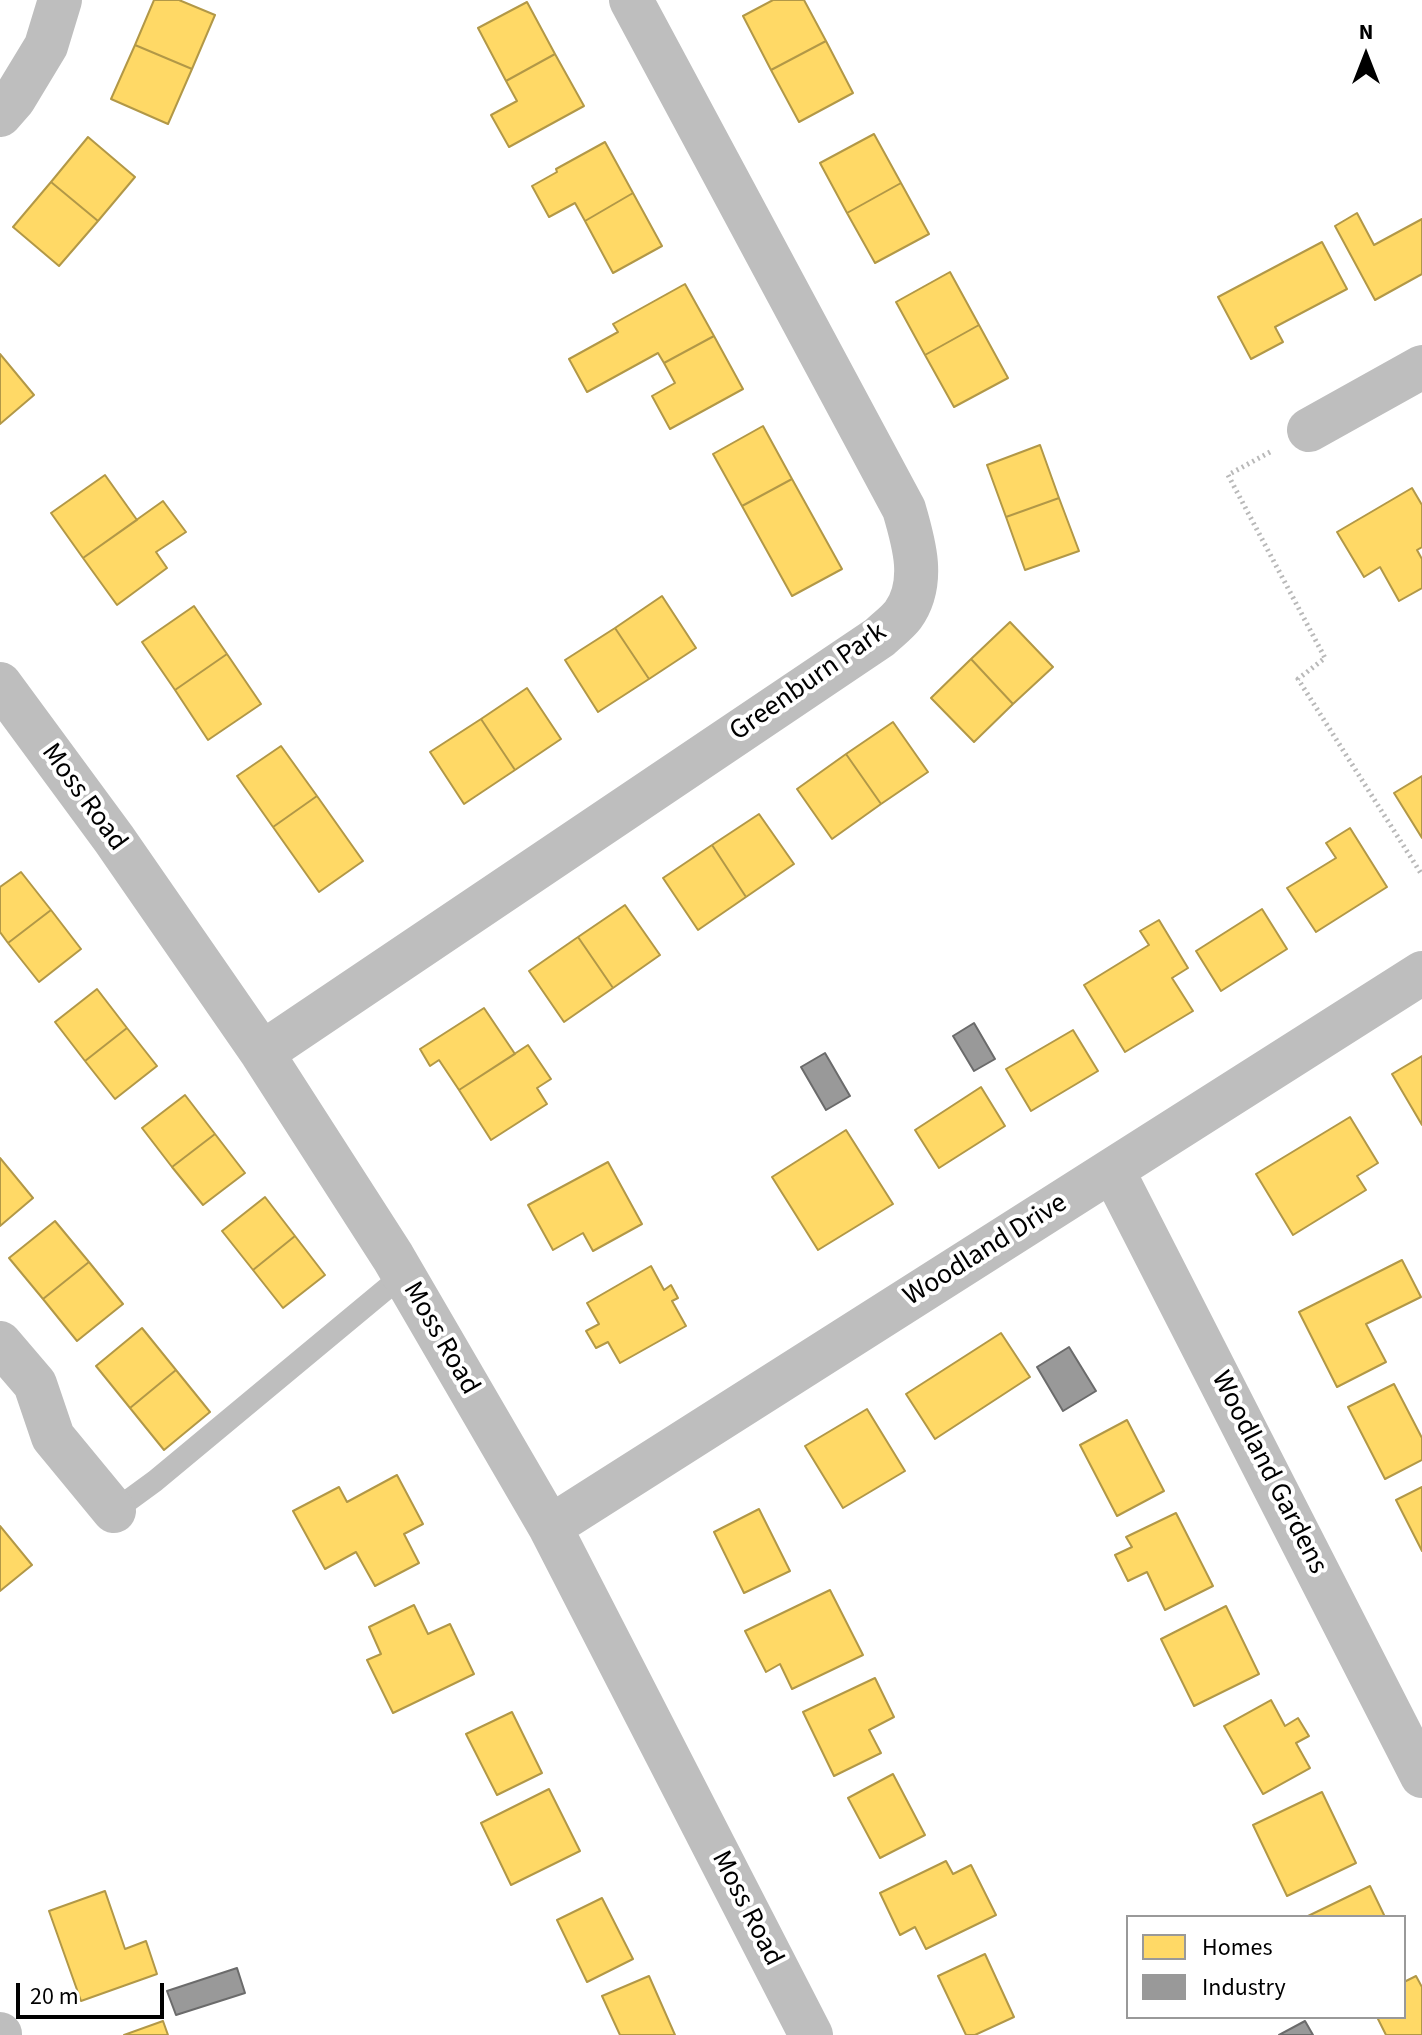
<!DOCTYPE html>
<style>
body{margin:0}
#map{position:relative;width:1422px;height:2035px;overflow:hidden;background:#fff;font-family:"Source Sans 3",sans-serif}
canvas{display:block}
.legend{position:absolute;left:1126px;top:1915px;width:280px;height:104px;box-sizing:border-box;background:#fff;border:2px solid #999;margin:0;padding:10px 14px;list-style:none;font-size:24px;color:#000}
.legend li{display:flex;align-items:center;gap:16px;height:40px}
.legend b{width:40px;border:2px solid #999}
.north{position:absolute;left:1326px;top:16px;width:80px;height:80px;-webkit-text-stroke:6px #fff;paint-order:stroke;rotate:0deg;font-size:22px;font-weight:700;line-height:32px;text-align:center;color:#000}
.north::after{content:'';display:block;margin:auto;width:28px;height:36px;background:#000;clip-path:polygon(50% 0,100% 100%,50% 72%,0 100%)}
.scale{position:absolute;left:16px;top:1983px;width:148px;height:36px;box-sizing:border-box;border:4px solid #000;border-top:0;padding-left:10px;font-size:24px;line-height:28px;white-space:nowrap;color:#000;-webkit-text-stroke:6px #fff;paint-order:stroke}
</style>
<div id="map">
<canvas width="1422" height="2035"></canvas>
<ul class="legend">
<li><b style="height:22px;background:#ffd966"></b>Homes</li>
<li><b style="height:22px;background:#999"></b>Industry</li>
</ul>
<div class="north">N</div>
<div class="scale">20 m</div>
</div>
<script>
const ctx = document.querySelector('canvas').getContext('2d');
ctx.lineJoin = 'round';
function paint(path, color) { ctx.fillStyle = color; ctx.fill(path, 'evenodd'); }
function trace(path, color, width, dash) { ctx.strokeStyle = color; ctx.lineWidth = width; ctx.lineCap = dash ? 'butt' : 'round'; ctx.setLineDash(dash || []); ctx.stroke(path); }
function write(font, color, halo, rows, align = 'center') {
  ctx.font = font + ' "Source Sans 3",sans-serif'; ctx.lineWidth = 8; ctx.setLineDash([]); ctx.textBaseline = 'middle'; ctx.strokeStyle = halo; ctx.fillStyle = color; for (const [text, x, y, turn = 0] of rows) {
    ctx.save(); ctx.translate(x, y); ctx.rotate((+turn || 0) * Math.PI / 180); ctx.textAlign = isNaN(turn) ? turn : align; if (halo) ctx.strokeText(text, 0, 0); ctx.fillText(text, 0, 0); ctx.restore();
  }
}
const homes = new Path2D(`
 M154,0H179L215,15L192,69L135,45Z
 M773,0H804L826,41L771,70L743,16Z
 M527,2L555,54L506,81L478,28Z
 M826,41L853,93L799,122L771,70Z
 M135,45L192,69L168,124L111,99Z
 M555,54L584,106L509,147L491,115L517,101L506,81Z
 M874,134L901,183L847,213L820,163Z
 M88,137L135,177L98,221L51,182Z
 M605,142L633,193L585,221L575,203L549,217L532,186L557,172L556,169Z
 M51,182L98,221L59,266L13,227Z
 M901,183L929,234L875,263L847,213Z
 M633,193L662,246L613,273L585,221Z
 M1357,213L1374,245L1422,219V274L1375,300L1335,226Z
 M1322,242L1347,289L1275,327L1283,342L1251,359L1218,297Z
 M950,272L979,325L925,355L896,302Z
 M685,284L714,336L664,363L658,353L587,392L569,359L618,332L613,324Z
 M979,325L1008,378L954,407L925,355Z
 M714,336L743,389L670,429L652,396L675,383L664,363Z
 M0,354L34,395L0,424Z
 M763,426L792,479L742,506L713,454Z
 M1040,445L1059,498L1006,517L987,465Z
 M105,475L137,520L83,558L51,513Z
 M792,479L842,569L792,596L742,506Z
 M1412,488L1422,505V547L1417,550L1422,559V588L1399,601L1380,567L1364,577L1337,532Z
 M1059,498L1079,551L1025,570L1006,517Z
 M163,501L186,532L156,552L167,568L117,605L83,558Z
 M662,596L696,648L649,679L615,628Z
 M194,606L227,654L175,690L142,642Z
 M1010,622L1053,667L1013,704L971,659Z
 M615,628L649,679L598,712L565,660Z
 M227,654L261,704L208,740L175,690Z
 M971,659L1013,704L974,742L931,698Z
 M527,688L561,739L515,770L481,719Z
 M481,719L515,770L464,804L430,752Z
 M893,722L928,772L881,804L846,754Z
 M281,746L317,796L273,827L237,776Z
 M846,754L881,804L832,839L797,789Z
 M1422,776V838L1394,793Z
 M317,796L363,861L319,892L273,827Z
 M759,814L794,864L746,897L712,845Z
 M1350,828L1387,887L1316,932L1287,888L1336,858L1326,843Z
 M712,845L746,897L698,930L663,878Z
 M21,872L51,910L8,943L0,932V887Z
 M625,905L660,955L613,988L578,937Z
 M1262,909L1287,949L1221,991L1196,951Z
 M51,910L81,949L39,982L8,943Z
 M1159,920L1188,968L1172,978L1193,1011L1125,1052L1084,985L1149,945L1140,931Z
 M578,937L613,988L564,1022L529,971Z
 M97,989L127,1028L85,1061L55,1022Z
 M484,1008L515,1054L459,1090L439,1060L430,1066L420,1049Z
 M127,1028L157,1066L115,1099L85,1061Z
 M1073,1030L1098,1071L1031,1111L1006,1069Z
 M528,1045L551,1079L537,1088L547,1104L491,1140L459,1090Z
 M1422,1056V1125L1392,1074Z
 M981,1087L1005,1126L939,1168L915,1130Z
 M185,1095L215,1134L172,1167L142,1128Z
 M1350,1117L1378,1163L1357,1176L1366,1190L1293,1235L1256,1174Z
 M846,1130L893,1204L818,1250L772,1177Z
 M215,1134L245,1173L203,1205L172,1167Z
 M0,1158L33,1198L0,1226Z
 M608,1162L642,1224L593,1251L583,1233L553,1250L528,1205Z
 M265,1197L295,1236L253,1270L222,1231Z
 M55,1221L89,1262L43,1299L9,1258Z
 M295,1236L325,1275L283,1308L253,1270Z
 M1402,1260L1421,1297L1366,1324L1386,1362L1337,1387L1299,1312Z
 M89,1262L123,1304L77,1341L43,1299Z
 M651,1266L664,1290L671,1285L678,1298L672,1301L686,1326L620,1363L608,1342L596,1348L586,1331L599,1324L587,1303Z
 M142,1328L176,1370L130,1408L96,1366Z
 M1001,1333L1030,1377L935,1439L906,1394Z
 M176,1370L210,1412L164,1450L130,1408Z
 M1394,1384L1422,1438V1460L1385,1479L1348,1407Z
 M867,1409L905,1471L843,1508L805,1446Z
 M1127,1420L1164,1491L1117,1516L1080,1445Z
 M397,1475L423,1524L404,1534L419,1563L375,1586L356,1552L325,1569L293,1511L339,1487L347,1502Z
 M1422,1487V1551L1396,1500Z
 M759,1509L790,1571L744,1593L714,1532Z
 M1176,1513L1213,1586L1165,1610L1147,1572L1128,1581L1115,1555L1132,1547L1126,1537Z
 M0,1526L32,1565L0,1591Z
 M830,1590L863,1655L792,1689L780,1664L766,1672L745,1631Z
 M414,1605L428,1634L450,1624L474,1674L393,1713L367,1660L381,1654L369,1627Z
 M1226,1606L1259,1674L1194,1706L1161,1639Z
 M875,1678L894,1717L869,1730L881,1753L834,1776L803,1712Z
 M1271,1700L1285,1726L1298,1718L1309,1736L1296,1743L1310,1768L1263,1794L1224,1726Z
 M512,1712L542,1773L497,1795L466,1734Z
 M893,1774L925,1835L880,1858L848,1798Z
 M549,1789L580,1851L511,1885L481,1823Z
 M1322,1792L1356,1863L1287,1896L1253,1825Z
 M946,1861L953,1874L971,1865L996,1915L926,1949L915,1927L900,1935L880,1893Z
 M1370,1886L1385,1917H1308V1916Z
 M105,1891L125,1949L146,1941L157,1974L81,2001L49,1911Z
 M602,1898L633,1959L587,1982L557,1920Z
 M985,1954L1014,2017L975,2035H966L938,1976Z
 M649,1976L675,2035H620L602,1996Z
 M1416,1976L1422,1987V2035H1386L1377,2017H1404V1982Z
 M163,2021L168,2035H124Z`);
paint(homes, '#ffd966');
trace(homes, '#b29847', 2);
const industry = new Path2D(`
 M974,1023L995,1059L974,1071L953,1036Z
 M825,1053L850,1096L826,1110L801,1067Z
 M1069,1347L1096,1391L1063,1411L1037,1367Z
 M237,1968L245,1993L176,2015L167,1991Z
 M1305,2021L1313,2035H1279Z`);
paint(industry, '#999');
trace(industry, '#6b6b6b', 2);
trace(new Path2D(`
 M1270,452L1228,475L1325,658L1298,679L1422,875`), '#b9b9b9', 5, [2, 4]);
trace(new Path2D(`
 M114,1511L155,1481L403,1275`), '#bebebe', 22);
trace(new Path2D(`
 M0,115L14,99L46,46L60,0
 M1309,430L1422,367
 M0,684L114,839L262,1053L393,1257L550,1527L811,2035
 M262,1053L880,637C887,630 897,623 903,615C926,583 914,543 904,509L631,0
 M1113,1171L1422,1776
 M0,1343L35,1384L53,1437L114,1511
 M550,1527L1422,973
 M0,2034V2035`), '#bebebe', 44);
write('28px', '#000', '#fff', [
 ["Greenburn Park",809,683,-35],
 ["Moss Road",83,798,54],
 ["Woodland Drive",986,1251,-32],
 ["Moss Road",440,1339,60],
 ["Woodland Gardens",1268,1473,63],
 ["Moss Road",746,1909,63]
]);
</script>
